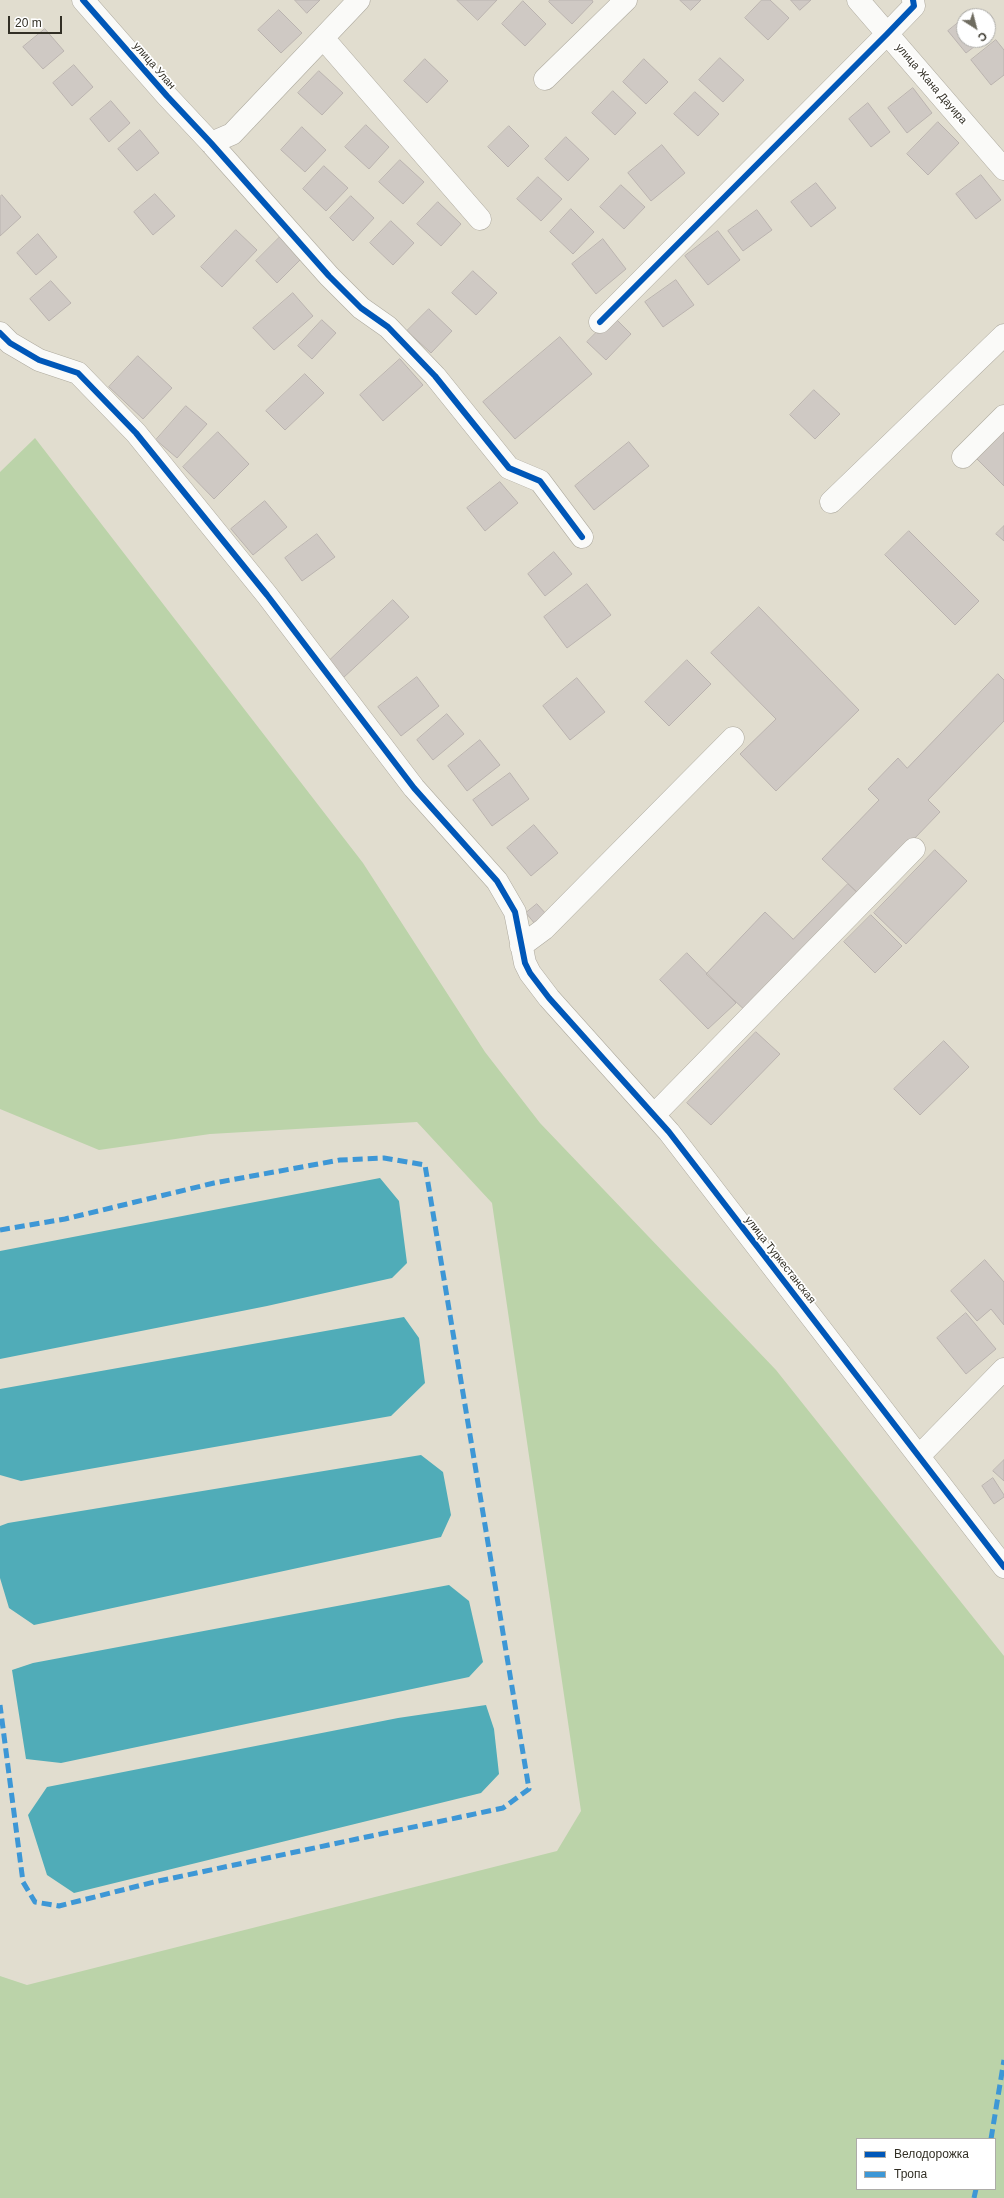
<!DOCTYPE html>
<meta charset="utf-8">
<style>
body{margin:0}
#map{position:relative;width:1004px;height:2198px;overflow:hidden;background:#e1ddcf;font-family:Arial,sans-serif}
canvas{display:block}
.legend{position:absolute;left:856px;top:2138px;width:140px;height:52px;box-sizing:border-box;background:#fff;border:1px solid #adaca8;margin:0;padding:5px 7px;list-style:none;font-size:12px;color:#322f25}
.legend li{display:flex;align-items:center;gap:8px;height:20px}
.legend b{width:20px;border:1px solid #adaca8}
.north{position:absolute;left:956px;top:8px;width:40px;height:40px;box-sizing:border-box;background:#fff;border:1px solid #adaca8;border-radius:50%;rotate:144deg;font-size:11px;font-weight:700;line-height:16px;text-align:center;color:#322f25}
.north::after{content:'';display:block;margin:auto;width:14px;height:18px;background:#6f6c60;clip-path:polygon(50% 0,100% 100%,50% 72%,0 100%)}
.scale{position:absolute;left:8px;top:16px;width:54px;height:18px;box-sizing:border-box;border:2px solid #322f25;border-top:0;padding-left:5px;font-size:12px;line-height:14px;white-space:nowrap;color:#322f25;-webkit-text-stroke:3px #fff;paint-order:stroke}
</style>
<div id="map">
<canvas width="1004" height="2198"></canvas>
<ul class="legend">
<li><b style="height:5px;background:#0057b8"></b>Велодорожка</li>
<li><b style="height:5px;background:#3d97d6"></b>Тропа</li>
</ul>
<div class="north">С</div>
<div class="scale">20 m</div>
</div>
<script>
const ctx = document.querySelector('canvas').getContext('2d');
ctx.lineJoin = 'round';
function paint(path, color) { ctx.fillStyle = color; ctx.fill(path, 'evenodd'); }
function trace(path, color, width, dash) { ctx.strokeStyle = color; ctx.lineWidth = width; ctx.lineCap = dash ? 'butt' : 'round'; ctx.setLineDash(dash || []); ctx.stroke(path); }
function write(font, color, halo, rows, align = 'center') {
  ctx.font = font + ' Arial,sans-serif'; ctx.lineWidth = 3.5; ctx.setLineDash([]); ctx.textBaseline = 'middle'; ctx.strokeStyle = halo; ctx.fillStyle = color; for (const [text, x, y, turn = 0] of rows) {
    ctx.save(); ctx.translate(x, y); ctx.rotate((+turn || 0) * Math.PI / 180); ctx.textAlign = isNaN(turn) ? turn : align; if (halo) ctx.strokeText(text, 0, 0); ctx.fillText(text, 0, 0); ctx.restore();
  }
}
paint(new Path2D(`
 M35,438L363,863L485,1052L540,1123L776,1370L1004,1656V2198H0V1976L27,1985L557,1851L581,1811L492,1203L417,1122L210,1134L99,1150L0,1109V472ZM857,2139H995V2189H857Z`), '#bbd3a9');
paint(new Path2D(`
 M380,1178L399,1201L407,1263L392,1278L267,1306L0,1359V1251Z
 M404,1317L419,1338L425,1383L391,1416L21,1481L0,1475V1389Z
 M421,1455L443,1472L451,1515L441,1537L34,1625L9,1608L0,1578V1526L8,1523Z
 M449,1585L469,1601L483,1662L469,1677L61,1763L26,1759L12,1670L33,1663Z
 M486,1705L494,1729L499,1774L481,1793L74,1893L47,1875L28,1815L47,1787L398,1718Z`), '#50acb8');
const building = new Path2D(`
 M295,0H320L307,13Z
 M457,0H497L478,20Z
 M550,0H592L593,2L572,24L549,2Z
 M680,0H701L691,10Z
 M762,0H770L789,18L768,40L745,18Z
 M791,0H811L800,10Z
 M523,1L546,24L525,46L502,24Z
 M279,10L302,33L281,53L258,30Z
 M964,18V40H983L966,53L948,31Z
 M45,29L64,51L43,69L23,47Z
 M996,40L1004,50V75L991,85L971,60Z
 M720,58L744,80L723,102L699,80Z
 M425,59L448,81L427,103L404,81Z
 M644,59L668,82L646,104L623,82Z
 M74,65L93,87L72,106L53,83Z
 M319,71L343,93L322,115L298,93Z
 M913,88L932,113L907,133L888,108Z
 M613,91L636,113L615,135L592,113Z
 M695,92L719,114L698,136L674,114Z
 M111,101L130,123L109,142L90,119Z
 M868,103L890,132L871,147L849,119Z
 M938,122L959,143L928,175L907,154Z
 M366,125L389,147L369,169L345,147Z
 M509,126L529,146L508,167L488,147Z
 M302,127L326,150L305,172L281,150Z
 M140,130L159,153L137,171L118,149Z
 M566,137L589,159L568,181L545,159Z
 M662,145L685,173L651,201L628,173Z
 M400,160L424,182L403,204L379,182Z
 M324,166L348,188L326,211L303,189Z
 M981,175L1001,200L976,219L956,194Z
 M538,177L562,199L541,221L517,199Z
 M816,183L836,208L811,227L791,202Z
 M621,185L645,207L624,229L600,207Z
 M155,194L175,216L153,235L134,212Z
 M2,195L21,217L0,236V197Z
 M351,196L374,218L353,241L330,218Z
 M438,202L461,224L441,246L417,224Z
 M571,209L594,232L573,254L550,232Z
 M757,210L772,230L743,251L728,231Z
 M391,221L414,243L393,265L370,243Z
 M236,230L257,250L222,287L201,267Z
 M718,231L740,260L708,285L685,256Z
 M38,234L57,257L36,275L17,253Z
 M282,235L303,257L277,283L256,261Z
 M603,239L626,269L596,294L572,264Z
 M473,271L497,293L476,315L452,293Z
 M676,280L694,305L663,327L645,302Z
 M51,281L71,303L49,321L30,299Z
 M293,293L313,316L274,350L253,328Z
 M429,309L452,331L431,353L407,331Z
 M613,316L631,334L606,360L587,342Z
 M322,320L336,333L312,359L298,346Z
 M560,337L592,374L515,439L483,402Z
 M138,356L172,388L143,419L109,387Z
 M400,359L423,385L383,421L360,395Z
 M305,374L324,393L285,430L266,411Z
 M814,390L840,414L815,439L790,415Z
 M186,406L207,424L177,458L156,440Z
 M1004,426V486L974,456Z
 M218,432L249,464L214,499L183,467Z
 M629,442L649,466L594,510L575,486Z
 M500,482L518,503L485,531L467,508Z
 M265,501L287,527L253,555L231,529Z
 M1004,526V541L996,534Z
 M909,531L979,601L955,625L885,555Z
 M317,534L335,557L302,581L285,558Z
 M554,552L572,574L545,596L528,574Z
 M587,584L611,615L567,648L544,617Z
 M393,600L409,617L343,678L328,662Z
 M759,607L859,710L776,791L740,754L776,719L711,653Z
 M687,660L711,684L669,726L645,702Z
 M998,674L1004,680V721L928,800L940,812L860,895L822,859L879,800L868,789L898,758L907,768Z
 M417,677L439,706L401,736L378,707Z
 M577,678L605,712L570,740L543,706Z
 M447,714L464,734L433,760L417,740Z
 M480,740L500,765L467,791L448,766Z
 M510,773L529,799L492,826L473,800Z
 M534,825L558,853L531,876L507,848Z
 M935,850L967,881L906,944L874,913Z
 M848,884L860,895L749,1014L706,974L765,912L793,939Z
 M537,904L547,915L535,924L526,913Z
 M871,915L902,946L875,973L844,942Z
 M687,953L736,1003L708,1029L660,980Z
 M756,1032L780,1054L711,1125L687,1103Z
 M944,1041L969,1067L920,1115L894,1089Z
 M985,1260L1004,1282V1325L991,1309L977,1321L951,1291Z
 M966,1313L996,1349L966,1374L937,1338Z
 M1004,1460V1481L993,1471Z
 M993,1478L1004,1495V1497L994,1504L982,1486Z`);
paint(building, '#cfc9c4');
trace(building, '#bab3af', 1);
const minor = new Path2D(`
 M83,0L167,96L211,143L329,276L361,308L388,327L435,376L509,468L540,481L582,537
 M858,0L1004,169
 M323,38L480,219
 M545,79L626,0
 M211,143L232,134L359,0
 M600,322L887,34L914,6L913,0
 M0,333L10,343L39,360L78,373L136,433L267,595L414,788L497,881L515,912L525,963L530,973L549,998L669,1132L1004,1567
 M963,457L1004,416
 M831,502L1004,335
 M521,946L544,929L733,738
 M654,1115L914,849
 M919,1456L1004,1369`);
trace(minor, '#ada99e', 23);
trace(minor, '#fafaf8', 22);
trace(new Path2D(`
 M0,1230L65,1219L214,1183L340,1160L384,1158L425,1165L529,1789L503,1808L154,1882L59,1906L35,1902L23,1882L0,1705
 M991,2139L1004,2060
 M974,2198L976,2189`), '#3d97d6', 5, [10, 5]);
trace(new Path2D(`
 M83,0L167,96L211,143L329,276L361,308L388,327L435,376L509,468L540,481L582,537
 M600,322L887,34L914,6L913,0
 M0,333L10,343L39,360L78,373L136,433L267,595L414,788L497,881L515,912L525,963L530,973L549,998L669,1132L1004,1567`), '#0057b8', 6);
write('11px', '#322f25', '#fff', [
 ["улица Улан",154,66,49],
 ["улица Жана Дауира",931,84,49],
 ["улица Туркестанская",780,1260,52]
]);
</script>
